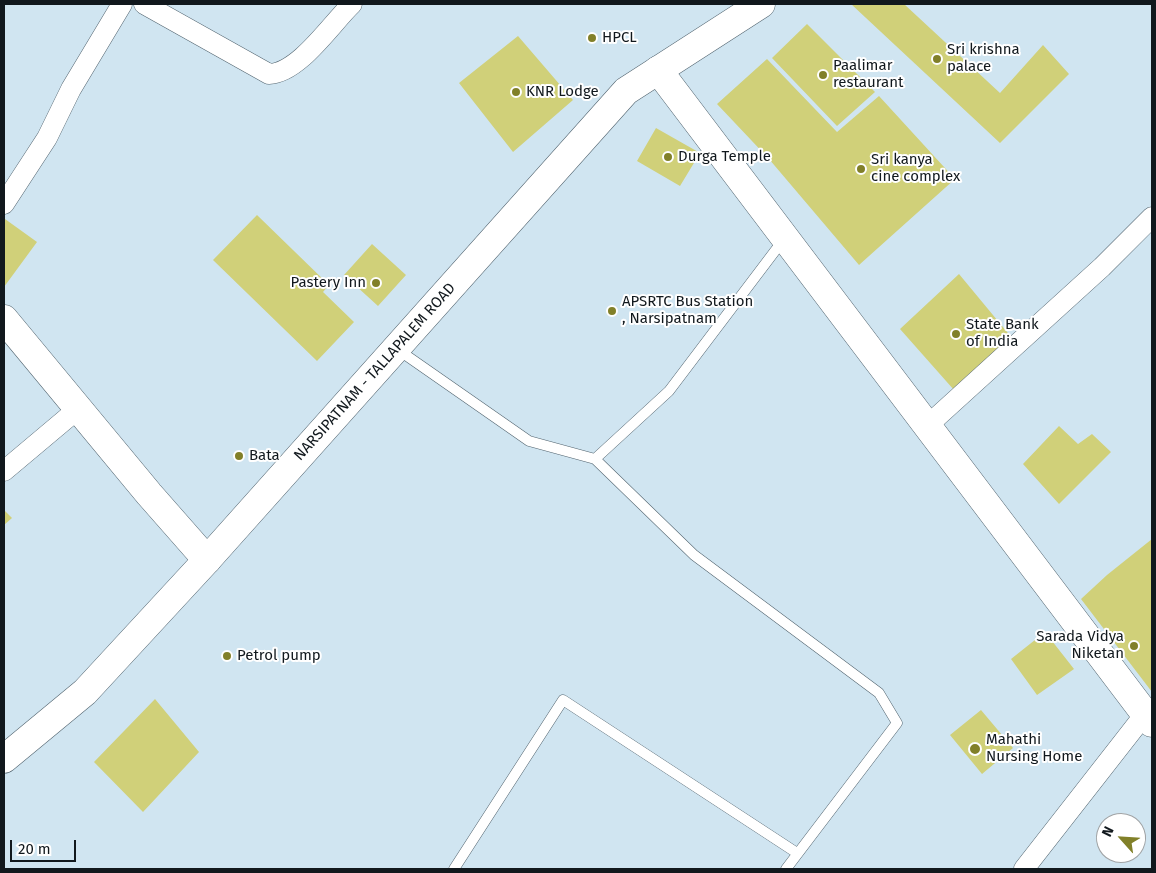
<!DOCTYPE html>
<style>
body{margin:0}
#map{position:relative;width:1156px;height:873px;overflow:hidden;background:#d0e5f1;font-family:"Fira Sans",sans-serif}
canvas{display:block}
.frame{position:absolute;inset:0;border:5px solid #11181d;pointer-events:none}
.north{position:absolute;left:1096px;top:813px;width:50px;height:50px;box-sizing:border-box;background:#fff;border:1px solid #a0a3a5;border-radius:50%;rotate:296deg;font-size:14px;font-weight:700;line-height:20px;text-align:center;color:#11181d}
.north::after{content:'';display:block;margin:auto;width:18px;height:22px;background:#818029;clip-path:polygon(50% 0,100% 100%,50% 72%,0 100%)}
.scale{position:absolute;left:10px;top:840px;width:66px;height:22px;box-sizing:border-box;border:2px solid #11181d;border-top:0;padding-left:6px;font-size:15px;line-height:18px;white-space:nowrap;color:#11181d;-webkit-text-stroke:4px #fff;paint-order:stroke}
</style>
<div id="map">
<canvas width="1156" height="873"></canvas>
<div class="frame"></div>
<div class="north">N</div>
<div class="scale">20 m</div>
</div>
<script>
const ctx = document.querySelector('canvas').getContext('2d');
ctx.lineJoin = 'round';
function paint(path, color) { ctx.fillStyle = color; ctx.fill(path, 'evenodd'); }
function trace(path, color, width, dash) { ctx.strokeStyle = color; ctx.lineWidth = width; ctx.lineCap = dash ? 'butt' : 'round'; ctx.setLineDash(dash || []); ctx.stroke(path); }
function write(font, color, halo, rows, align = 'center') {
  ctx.font = font + ' "Fira Sans",sans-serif'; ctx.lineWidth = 4; ctx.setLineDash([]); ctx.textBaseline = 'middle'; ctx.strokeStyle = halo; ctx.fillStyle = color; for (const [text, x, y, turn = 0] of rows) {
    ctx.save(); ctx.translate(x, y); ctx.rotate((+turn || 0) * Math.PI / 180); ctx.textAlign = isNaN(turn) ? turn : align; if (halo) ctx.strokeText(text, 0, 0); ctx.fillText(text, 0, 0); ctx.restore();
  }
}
paint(new Path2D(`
 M851,4H904L1000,93L1043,45L1069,74L1000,143Z
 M807,24L875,92L837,126L772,58Z
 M518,36L573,100L513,152L459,83Z
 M767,59L837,132L879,96L955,179L859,265L769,159L717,104Z
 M656,128L700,153L680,186L637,161Z
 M257,215L329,285L323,292L354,322L317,361L213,260Z
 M5,219L37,242L4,287V221Z
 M372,244L406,275L378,306L344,275Z
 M959,274L1012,338L954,390L900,329Z
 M1059,426L1078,444L1092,434L1111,452L1059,504L1023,464Z
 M4,510L12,518L4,525Z
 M1152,539V692L1081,599L1107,575Z
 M1045,632L1074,669L1037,695L1011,659Z
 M155,699L199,752L143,812L94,762Z
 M981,710L1013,748L982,774L950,735Z`), '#d0d079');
const service = new Path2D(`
 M397,349L529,441L595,459L669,391L784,239
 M595,459L694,555L879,693L897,723L786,869
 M454,869L563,700L797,853`);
const minor = new Path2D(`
 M144,4L269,74C299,73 331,24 352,4
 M4,204L47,138L71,89L122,4
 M927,426L1102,267L1152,217
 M4,471L79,408
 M1024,869L1145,714`);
const secondary = new Path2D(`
 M658,70L1152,723
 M4,319L149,494L207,560`);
const primary = new Path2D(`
 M4,759L85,692L207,560L626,91L761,4`);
trace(service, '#51636e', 11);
trace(minor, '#51636e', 21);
trace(secondary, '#51636e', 29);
trace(primary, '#51636e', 29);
trace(service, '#fff', 10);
trace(minor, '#fff', 20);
trace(secondary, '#fff', 28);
trace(primary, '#fff', 28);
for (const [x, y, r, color] of [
 [592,38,5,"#818029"],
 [937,59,5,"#818029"],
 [823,75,5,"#818029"],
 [516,92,5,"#818029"],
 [668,157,5,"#818029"],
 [861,169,5,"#818029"],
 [376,283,5,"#818029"],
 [612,311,5,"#818029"],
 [956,334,5,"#818029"],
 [239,456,5,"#818029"],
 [1134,646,5,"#818029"],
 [227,656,5,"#818029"],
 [975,749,6,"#818029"]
]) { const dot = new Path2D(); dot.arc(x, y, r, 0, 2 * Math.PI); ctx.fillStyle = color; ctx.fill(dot); trace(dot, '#fff', 2); }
write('15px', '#11181d', '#fff', [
 ["HPCL",602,38],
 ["Sri krishna",947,50],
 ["palace",947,67],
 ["Paalimar",833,66],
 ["restaurant",833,83],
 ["KNR Lodge",526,92],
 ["Durga Temple",678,157],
 ["Sri kanya",871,160],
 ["cine complex",871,177],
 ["Pastery Inn",366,283,"right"],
 ["APSRTC Bus Station",622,302],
 [", Narsipatnam",622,319],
 ["State Bank",966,325],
 ["of India",966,342],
 ["Bata",249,456],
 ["Sarada Vidya",1124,637,"right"],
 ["Niketan",1124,654,"right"],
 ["Petrol pump",237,656],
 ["Mahathi",986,740],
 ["Nursing Home",986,757]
], 'left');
write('15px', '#11181d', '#fff', [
 ["NARSIPATNAM - TALLAPALEM ROAD",375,372,-48]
]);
</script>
